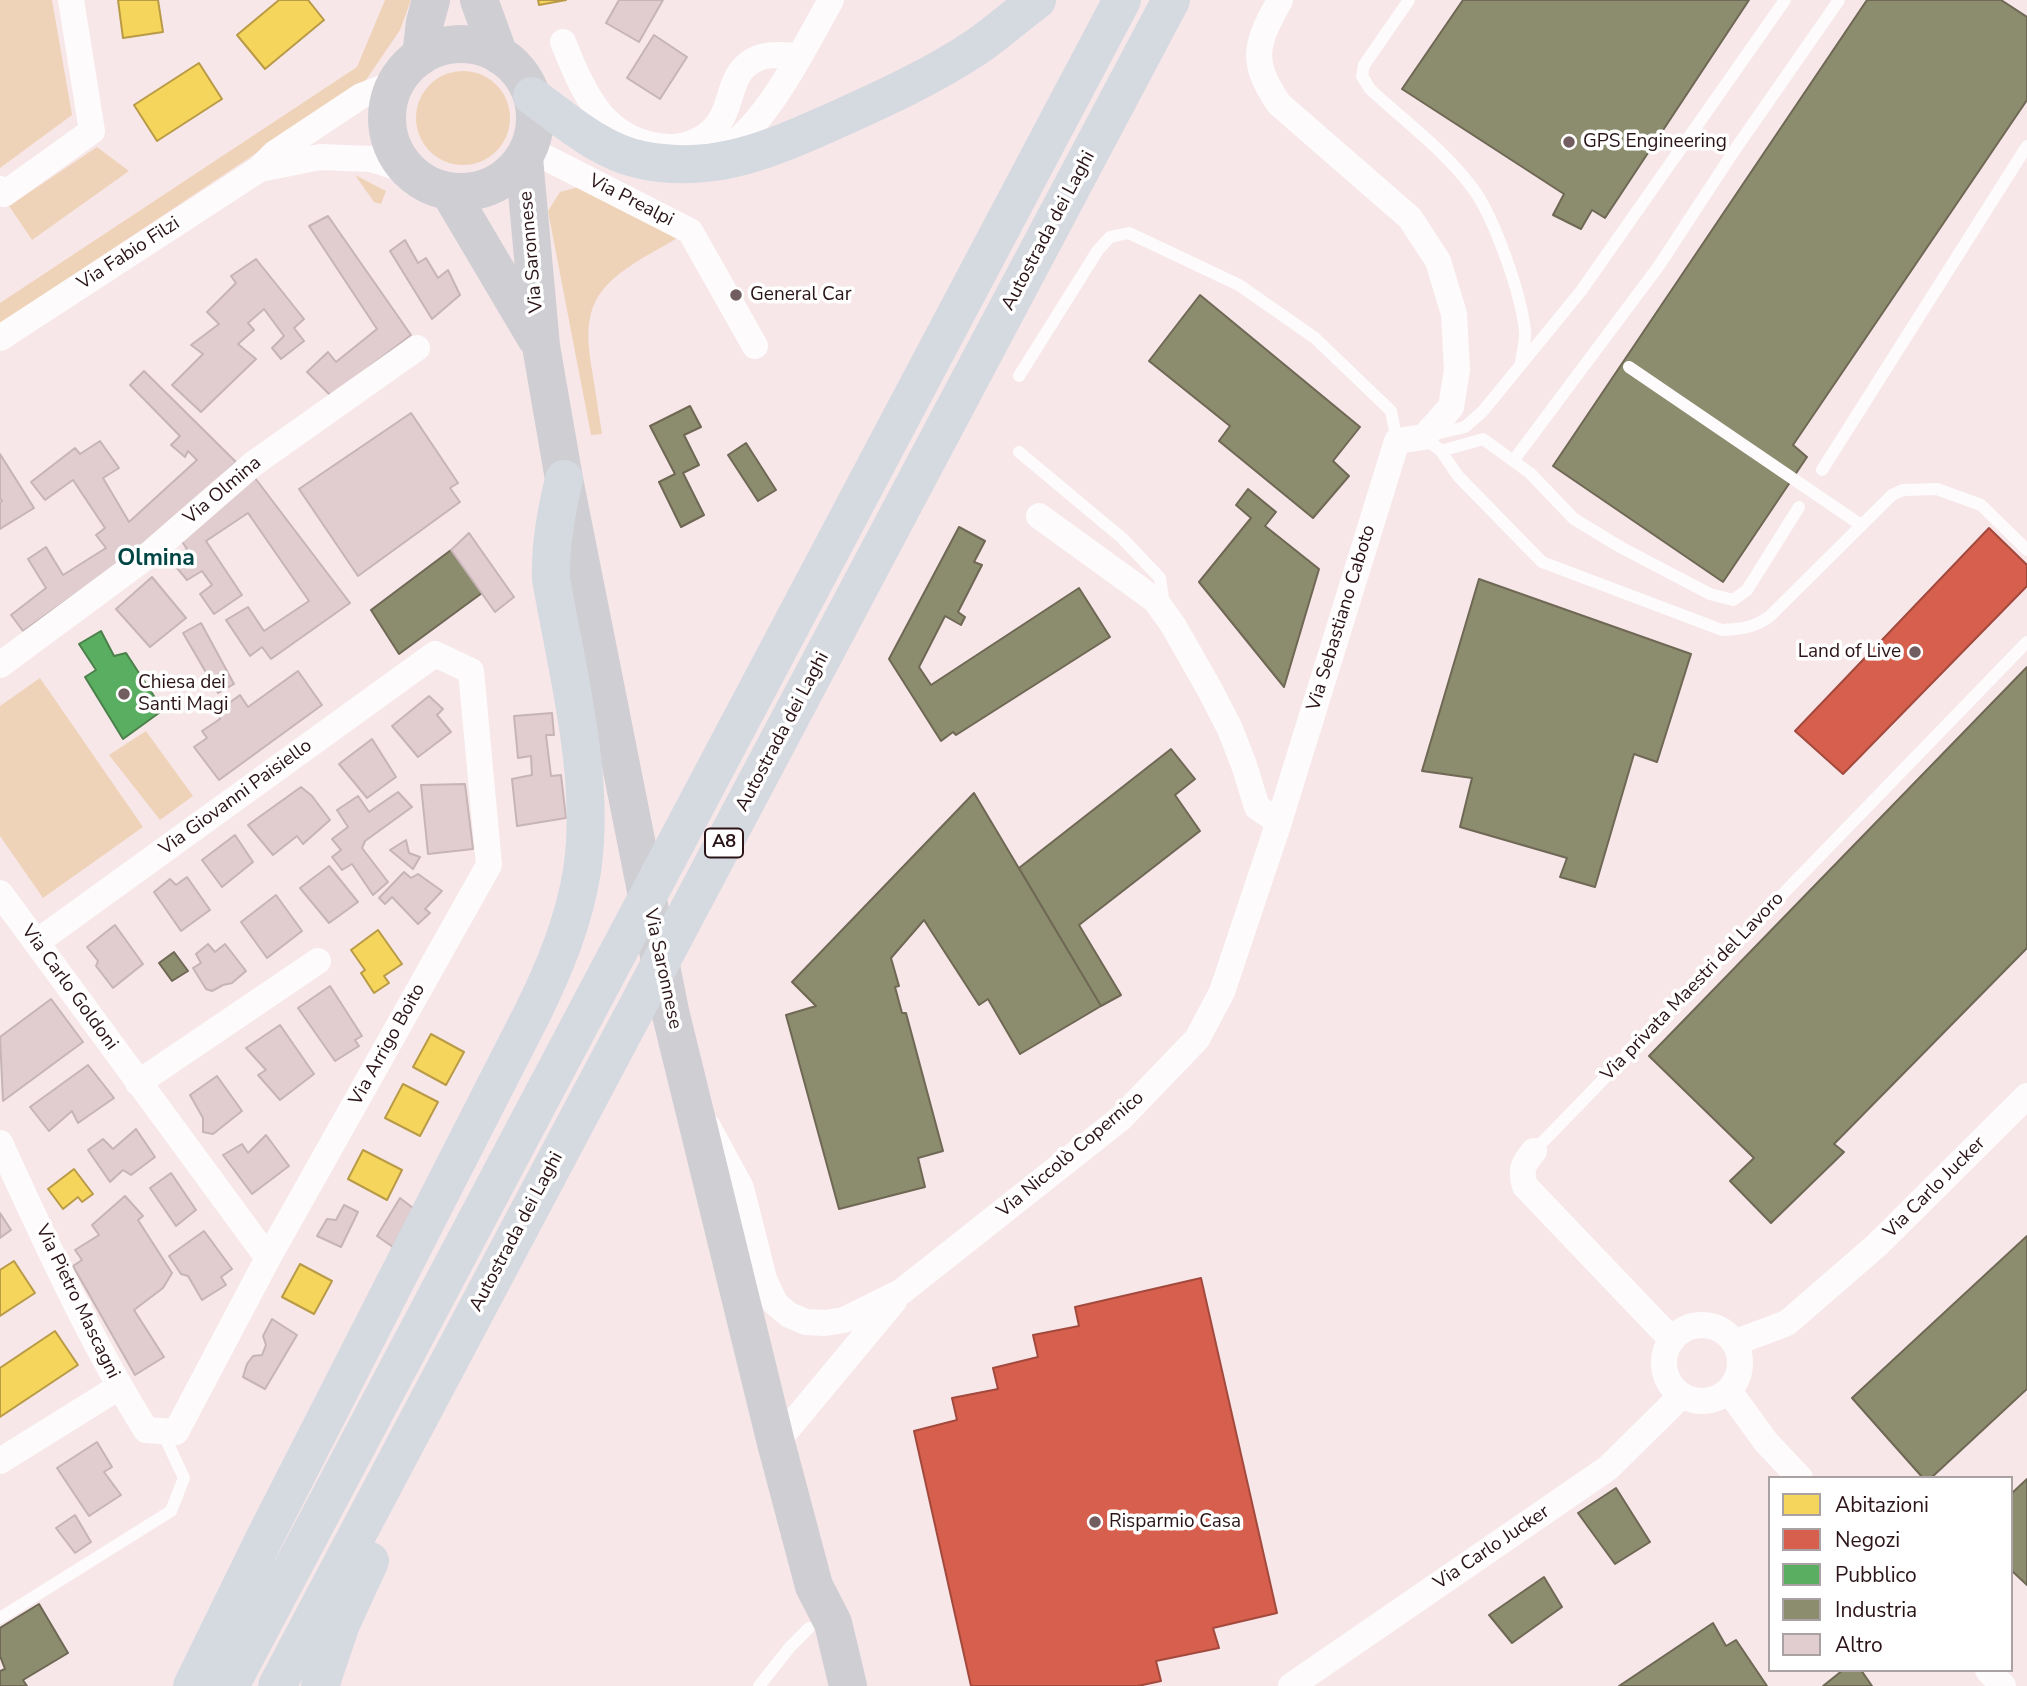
<!DOCTYPE html>
<meta charset="utf-8">
<style>
body{margin:0}
#map{position:relative;width:2027px;height:1686px;overflow:hidden;background:#f7e7e9;font-family:"Nunito Sans",sans-serif}
canvas{display:block}
.legend{position:absolute;left:1768px;top:1476px;width:245px;height:196px;box-sizing:border-box;background:#fff;border:2px solid #aaa1a2;margin:0;padding:9px 12px;list-style:none;font-size:21px;color:#2b1417}
.legend li{display:flex;align-items:center;gap:14px;height:35px}
.legend b{width:35px;border:2px solid #aaa1a2}
</style>
<div id="map">
<canvas width="2027" height="1686"></canvas>
<ul class="legend">
<li><b style="height:19px;background:#f6d55c"></b>Abitazioni</li>
<li><b style="height:19px;background:#d6604d"></b>Negozi</li>
<li><b style="height:19px;background:#5aae61"></b>Pubblico</li>
<li><b style="height:19px;background:#8c8c6e"></b>Industria</li>
<li><b style="height:19px;background:#e1cdcf"></b>Altro</li>
</ul>
</div>
<script>
const ctx = document.querySelector('canvas').getContext('2d');
ctx.lineJoin = 'round';
function paint(path, color) { ctx.fillStyle = color; ctx.fill(path, 'evenodd'); }
function trace(path, color, width, dash) { ctx.strokeStyle = color; ctx.lineWidth = width; ctx.lineCap = dash ? 'butt' : 'round'; ctx.setLineDash(dash || []); ctx.stroke(path); }
function write(font, color, halo, rows, align = 'center') {
  ctx.font = font + ' "Nunito Sans",sans-serif'; ctx.lineWidth = 7; ctx.setLineDash([]); ctx.textBaseline = 'middle'; ctx.strokeStyle = halo; ctx.fillStyle = color; for (const [text, x, y, turn = 0] of rows) {
    ctx.save(); ctx.translate(x, y); ctx.rotate((+turn || 0) * Math.PI / 180); ctx.textAlign = isNaN(turn) ? turn : align; if (halo) ctx.strokeText(text, 0, 0); ctx.fillText(text, 0, 0); ctx.restore();
  }
}
paint(new Path2D(`
 M0,0H52L72,115L0,168Z
 M385,0H411L400,30L366,80L0,324V303L357,67Z
 M416 118a47 47 0 1 1 94 0a47 47 0 1 1-94 0Z
 M97,147L129,171L32,240L9,206Z
 M355,175L386,191L381,204L374,202Z
 M579,187L679,237C659,249 637,260 619,274C582,303 586,334 593,376C596,395 599,415 602,434L591,435L548,211L560,192Z
 M40,678L143,827L43,898L0,836V706Z
 M146,731L193,796L160,820L109,755Z`), '#efd3b8');
const homes = new Path2D(`
 M118,0H158L163,32L123,38Z
 M279,0H308L324,20L265,69L237,35Z
 M538,0H566L539,5Z
 M199,63L222,99L157,141L134,105Z
 M378,930L402,964L384,976L389,983L374,993L361,973L365,970L351,950Z
 M431,1034L464,1052L446,1085L413,1067Z
 M403,1084L438,1102L420,1136L385,1118Z
 M363,1150L402,1170L387,1200L348,1179Z
 M74,1169L93,1194L82,1202L78,1197L63,1209L48,1189Z
 M14,1261L35,1293L0,1316V1270Z
 M300,1264L332,1281L314,1314L282,1297Z
 M55,1331L78,1365L0,1417V1368Z`);
paint(homes, '#f6d55c');
trace(homes, '#b99b47', 2);
const shops = new Path2D(`
 M1989,528L2027,565V586L1843,774L1795,731Z
 M1201,1278L1277,1613L1213,1628L1219,1648L1156,1661L1161,1681L1138,1686H971L914,1431L957,1420L952,1398L998,1389L993,1368L1038,1357L1033,1335L1079,1326L1075,1307Z`);
paint(shops, '#d6604d');
trace(shops, '#a3493d', 2);
const public = new Path2D(`
 M101,631L114,656L126,653L163,710L123,739L85,677L96,670L79,644Z`);
paint(public, '#5aae61');
trace(public, '#4c804b', 2);
const industry = new Path2D(`
 M1463,0H1749L1605,218L1592,210L1581,229L1553,215L1564,194L1402,89Z
 M1867,0H2001L2027,17V100L1793,445L1807,457L1723,582L1553,466Z
 M1200,295L1360,427L1333,461L1349,476L1313,518L1219,441L1230,426L1149,361Z
 M690,406L701,427L684,435L699,465L683,473L704,515L681,527L659,482L675,474L650,426Z
 M746,443L776,490L758,501L728,455Z
 M1248,489L1276,512L1265,526L1319,569L1284,687L1199,582L1251,518L1236,505Z
 M959,527L985,541L974,562L982,565L958,612L965,617L961,625L945,616L919,667L931,685L1079,588L1110,637L956,735L953,732L941,741L889,659Z
 M451,550L482,593L399,654L371,610Z
 M1479,579L1691,654L1657,762L1634,754L1595,887L1560,877L1567,858L1460,827L1472,778L1422,771Z
 M2027,667V948L1834,1144L1844,1152L1771,1223L1730,1181L1754,1158L1649,1056Z
 M1171,749L1195,779L1175,795L1200,831L1079,925L1121,995L1101,1006L1019,868Z
 M974,793L1101,1006L1020,1054L988,999L979,1005L924,920L891,958L899,986L895,987L902,1013H906L943,1151L918,1158L925,1187L839,1209L786,1015L816,1006L792,982Z
 M174,952L188,971L172,981L159,963Z
 M2027,1236V1389L1931,1478H1923L1852,1398Z
 M2027,1479V1585L2011,1570V1494Z
 M1616,1488L1650,1542L1615,1564L1578,1513Z
 M1544,1577L1562,1607L1512,1643L1489,1615Z
 M39,1604L68,1653L23,1680L27,1686H0V1671L5,1669L0,1656V1628Z
 M1713,1623L1726,1646L1736,1640L1767,1686H1619Z
 M1843,1670H1861L1872,1686H1823Z`);
paint(industry, '#8c8c6e');
trace(industry, '#6f6854', 2);
const building = new Path2D(`
 M619,0H663L639,42L606,23Z
 M654,35L687,57L660,99L627,78Z
 M328,216L411,335L331,396L307,372L328,352L336,362L377,329L309,226Z
 M405,240L418,263L426,258L438,278L448,270L460,295L432,319L390,251Z
 M256,259L304,319L294,328L304,341L281,359L272,348L284,336L264,309L248,323L254,330L238,344L256,359L201,412L172,385L203,354L191,345L219,324L207,312L236,283L231,276Z
 M144,371L236,462L145,545L23,631L11,615L46,588L28,559L46,547L63,575L106,548L96,535L105,528L73,480L45,500L31,482L75,448L80,454L100,441L119,468L103,478L129,522L197,460L188,451L185,457L171,445L180,436L130,385Z
 M411,413L458,483L450,488L460,502L358,576L299,489Z
 M0,454L34,508L0,529V503L2,501L0,498Z
 M255,478L350,603L271,659L262,647L250,656L226,620L248,607L264,631L309,601L248,513L206,541L242,595L214,614L200,594L212,585L202,571L187,580L172,562L187,549L179,537Z
 M469,533L514,597L495,612L451,550Z
 M152,577L186,618L150,647L116,609Z
 M201,623L234,684L218,693L183,633Z
 M298,671L322,705L219,780L194,747L207,738L202,731L220,719L217,712L240,695L248,707Z
 M429,696L443,709L437,715L451,732L418,757L392,726Z
 M552,713L554,735H546L551,776L561,775L566,818L517,826L512,779L532,775L531,756L518,758L514,716Z
 M372,739L396,777L367,798L339,764Z
 M465,784L473,849L428,854L421,785Z
 M301,787L312,796L330,820L303,844L297,836L273,855L248,825Z
 M398,792L412,807L365,841L362,848L388,882L373,895L352,864L342,870L332,857L341,850L332,839L348,827L337,810L358,796L369,812Z
 M235,835L253,862L222,887L202,860Z
 M406,840L409,853L420,857L413,869L390,850Z
 M329,866L358,902L329,923L300,888Z
 M404,872L411,878L418,874L442,891L425,909L430,913L418,924L392,897L385,904L379,898Z
 M187,877L210,910L181,931L154,892L170,879L176,885Z
 M276,895L302,931L267,958L241,922Z
 M115,925L143,964L113,988L96,966L98,961L87,947Z
 M208,944L215,952L225,944L246,971L232,983L223,985L212,991L206,989L193,968L201,963L196,954Z
 M330,986L362,1036L355,1040L359,1046L335,1061L298,1008Z
 M51,999L83,1042L3,1101L0,1037Z
 M280,1025L314,1074L280,1100L258,1075L266,1070L246,1048Z
 M88,1065L114,1098L78,1123L72,1111L49,1131L30,1107Z
 M217,1076L242,1111L213,1134L203,1132V1118L190,1095Z
 M136,1129L155,1157L131,1175L123,1170L110,1182L88,1150L103,1139L113,1149Z
 M266,1135L289,1166L252,1194L223,1155L242,1144L248,1153Z
 M171,1173L196,1210L176,1226L150,1188Z
 M125,1196L143,1216L138,1220L172,1273L163,1288L134,1310L164,1357L135,1375L73,1266L82,1260L75,1250L99,1235L92,1225Z
 M400,1198L413,1208L393,1247L377,1236Z
 M344,1205L358,1212L341,1247L317,1236L327,1219L336,1220Z
 M0,1213L11,1230L0,1238Z
 M204,1231L232,1269L221,1277L226,1285L202,1300L188,1276L181,1274L169,1256Z
 M272,1319L297,1335L265,1389L243,1377L247,1364L253,1356L262,1355L266,1345L263,1336Z
 M97,1442L112,1467L104,1472L121,1495L89,1516L57,1468Z
 M75,1515L91,1542L75,1553L56,1528Z`);
paint(building, '#e1cdcf');
trace(building, '#c6b4b6', 2);
trace(new Path2D(`
 M1409,0L1364,65L1362,76L1370,89C1403,120 1443,149 1471,186C1494,215 1521,294 1525,331C1526,341 1522,353 1521,363
 M1629,367L1861,525
 M1019,376L1098,250L1110,237L1129,233L1239,285L1315,338L1391,411L1397,441
 M1431,435L1465,427L1483,411L1581,291L1785,0
 M1424,437L1441,451L1458,476L1542,562L1722,630C1741,629 1753,628 1769,617L1892,495L1903,490L1937,489L1981,505L2027,550
 M1441,451L1483,439L1530,473L1574,519L1622,548L1710,594L1733,600L1747,590L1799,507
 M1019,452L1122,538L1160,578L1164,606
 M1513,461L1658,267L1734,151L1839,0
 M1822,470L2027,146
 M1534,1151L2027,642
 M0,1618L171,1511L184,1478L162,1431
 M759,1686L790,1647L809,1628`), '#fefbfc', 12);
trace(new Path2D(`
 M563,42C584,94 605,145 670,147C689,147 709,138 720,121C731,104 731,76 748,64C763,52 781,55 799,56
 M529,149L690,231L755,346
 M714,156C764,133 804,47 831,0
 M260,169L320,157L371,159L408,171
 M0,189L4,194L92,131L71,0
 M0,338L258,170L275,153L361,96L397,82
 M0,665L146,557L253,464L417,348
 M1279,822L1397,441L1424,437L1451,407L1457,370L1454,314L1438,261L1410,218L1279,104C1249,60 1256,44 1280,0
 M0,893L268,1258
 M138,1083L318,961
 M708,1127L741,1188L764,1279L775,1303L789,1315L806,1322L825,1323L844,1320L901,1292L1121,1118L1197,1039L1222,992L1279,822L1257,807L1244,765L1230,729L1210,690L1173,625L1155,600L1039,516
 M0,1143C45,1240 89,1339 146,1430L176,1432L268,1258L489,865L471,671L435,654L37,942
 M1534,1151C1523,1164 1520,1170 1525,1186L1672,1340
 M1664 1363a38 38 0 1 1 76 0a38 38 0 1 1-76 0Z
 M1734,1343L1787,1323L1877,1245L2027,1096
 M1729,1391L1766,1442L1800,1478
 M776,1443L894,1301
 M0,1461L119,1387
 M1988,1670L2003,1686
 M1291,1686L1608,1468L1681,1396`), '#fefbfc', 26);
trace(new Path2D(`
 M479,0L499,55
 M387 118a74 74 0 1 1 148 0a74 74 0 1 1-148 0Z
 M421,56L425,22L431,0
 M524,158L541,346L564,479L670,1011L776,1443L814,1586L833,1623L848,1686
 M449,191L536,338`), '#cfced3', 38);
trace(new Path2D(`
 M532,96C565,120 601,152 642,160C714,175 773,148 836,120C885,98 933,76 978,46C998,32 1017,15 1037,0
 M192,1686L266,1535L533,1012C555,967 574,921 582,871C596,778 567,671 551,579C550,545 556,513 564,479
 M230,1686L1122,0
 M277,1686L1171,0
 M320,1686L341,1624L370,1561`), '#d5d9e0', 38);
for (const [x, y, r, color] of [
 [1569,142,7,"#725e60"],
 [736,295,7,"#725e60"],
 [1915,652,7,"#725e60"],
 [124,694,7,"#725e60"],
 [1095,1522,7,"#725e60"]
]) { const dot = new Path2D(); dot.arc(x, y, r, 0, 2 * Math.PI); ctx.fillStyle = color; ctx.fill(dot); trace(dot, '#fff', 2.5); }
for (const [x, y, w] of [
 [724,843,38]
]) { const box = new Path2D(); box.roundRect(x - w / 2, y - 14.5, w, 29, 5); ctx.fillStyle = '#fff'; ctx.fill(box); trace(box, '#2b1417', 2); }
write('bold 18px', '#2b1417', null, [
 ["A8",724,843]
]);
write('19px', '#2b1417', '#fff', [
 ["GPS Engineering",1583,142],
 ["General Car",750,295],
 ["Land of Live",1901,652,"right"],
 ["Chiesa dei",138,683],
 ["Santi Magi",138,705],
 ["Risparmio Casa",1109,1522]
], 'left');
write('19px', '#2b1417', '#fff', [
 ["Via Prealpi",631,201,27],
 ["Autostrada dei Laghi",1049,231,-62],
 ["Via Saronnese",532,252,-95],
 ["Via Fabio Filzi",129,254,-33],
 ["Via Olmina",223,491,-40],
 ["Via Sebastiano Caboto",1342,618,-73],
 ["Autostrada dei Laghi",783,732,-62],
 ["Via Giovanni Paisiello",236,798,-36],
 ["Via Saronnese",662,969,78],
 ["Via privata Maestri del Lavoro",1693,987,-46],
 ["Via Carlo Goldoni",69,988,54],
 ["Via Arrigo Boito",388,1045,-61],
 ["Via Niccolò Copernico",1071,1155,-40],
 ["Via Carlo Jucker",1935,1188,-45],
 ["Autostrada dei Laghi",517,1232,-62],
 ["Via Pietro Mascagni",77,1302,64],
 ["Via Carlo Jucker",1492,1548,-34]
]);
write('bold 23px', '#024545', '#fff', [
 ["Olmina",156,559]
]);
</script>
